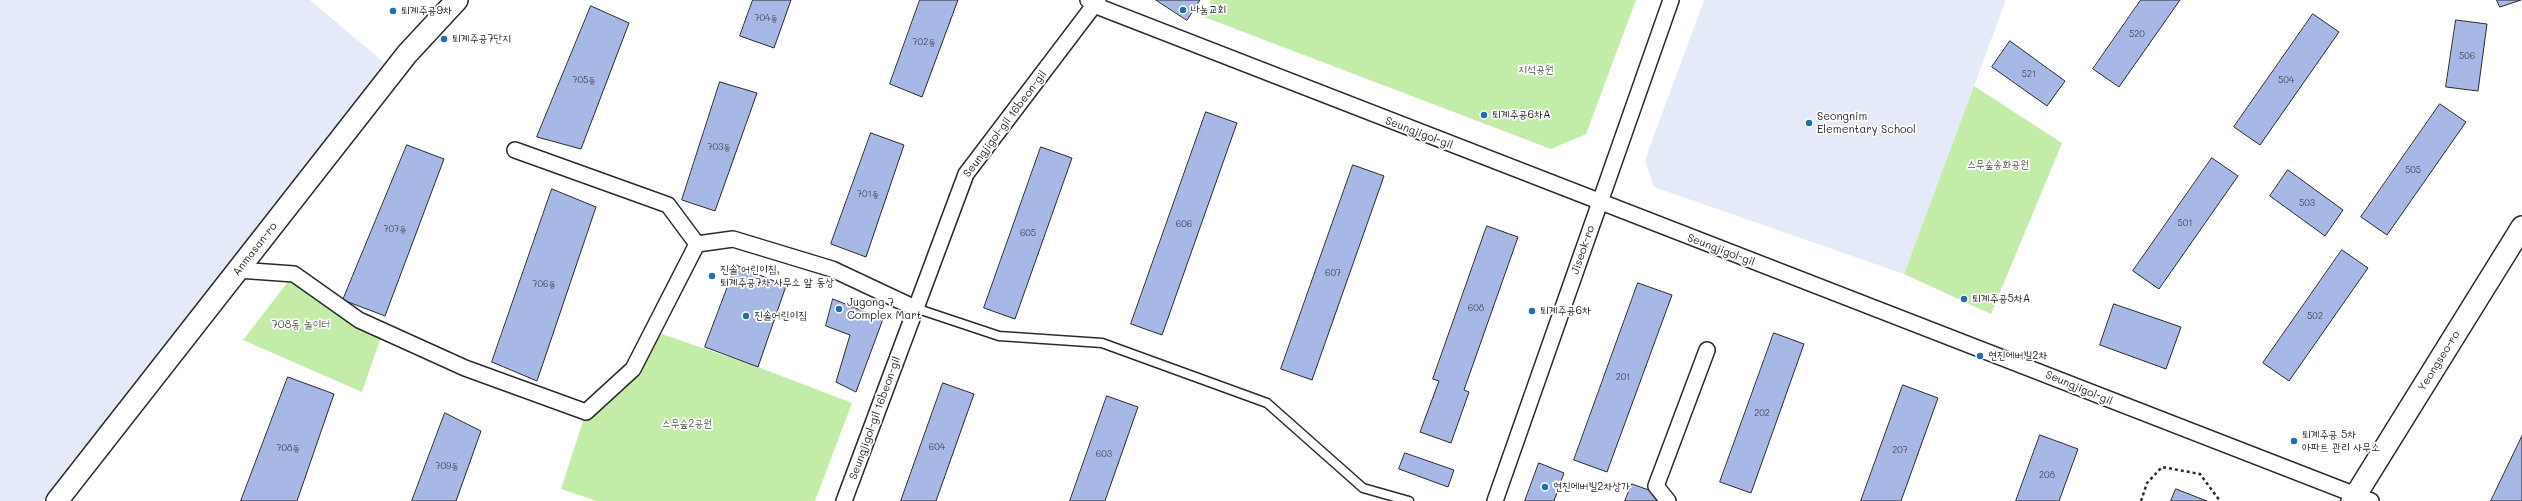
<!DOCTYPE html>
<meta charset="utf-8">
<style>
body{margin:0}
canvas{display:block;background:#fff}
</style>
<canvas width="2522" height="501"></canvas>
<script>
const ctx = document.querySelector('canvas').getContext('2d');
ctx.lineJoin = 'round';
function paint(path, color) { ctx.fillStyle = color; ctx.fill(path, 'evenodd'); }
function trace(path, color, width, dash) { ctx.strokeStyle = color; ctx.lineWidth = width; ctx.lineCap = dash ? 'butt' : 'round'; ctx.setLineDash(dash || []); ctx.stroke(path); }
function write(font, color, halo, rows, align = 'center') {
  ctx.font = font + ' Mali,"Poor Story",sans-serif'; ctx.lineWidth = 3.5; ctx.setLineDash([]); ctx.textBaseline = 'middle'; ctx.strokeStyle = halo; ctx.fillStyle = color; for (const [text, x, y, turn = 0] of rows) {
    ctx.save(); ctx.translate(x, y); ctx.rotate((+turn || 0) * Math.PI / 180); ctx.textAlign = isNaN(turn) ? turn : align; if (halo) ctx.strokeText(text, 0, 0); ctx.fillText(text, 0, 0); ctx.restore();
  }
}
paint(new Path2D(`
 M0,0H310L394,71L56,501H0Z
 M1704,0H2006L1904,274L1654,187L1645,160Z`), '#e5eaf8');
paint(new Path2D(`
 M1211,0H1636L1586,134L1551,149L1204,17Z
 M1974,86L2062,143L1991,314L1904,274Z
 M294,274L383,331L362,392L243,340Z
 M653,331L758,367L852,403L815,501H597L561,489L586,412L633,369Z`), '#c2eca8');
const building = new Path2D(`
 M753,0H791L774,48L740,36Z
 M920,0H958L922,97L890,84Z
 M1156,0H1200L1187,20Z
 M2141,0H2180L2119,87L2093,69Z
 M2497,0H2521L2500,7Z
 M591,6L629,23L581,149L537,137Z
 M2313,14L2339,32L2260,145L2234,127Z
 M2456,20L2487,24L2478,91L2446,87Z
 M2010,41L2065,81L2047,106L1992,67Z
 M720,82L757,93L715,211L682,200Z
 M2440,104L2466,122L2387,235L2361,217Z
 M1206,112L1237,123L1162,335L1131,324Z
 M871,133L904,145L866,257L831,244Z
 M407,145L444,159L385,316L343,300Z
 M1041,147L1072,158L1015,319L984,308Z
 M2212,158L2238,176L2159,289L2133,271Z
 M1353,165L1384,176L1312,380L1281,369Z
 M2288,170L2343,210L2325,236L2270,196Z
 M552,189L596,207L537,381L492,362Z
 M1487,226L1518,237L1464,390L1469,392L1451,443L1420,432L1439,381L1433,379Z
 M2342,250L2368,268L2289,381L2263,363Z
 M736,265L786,286L758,367L705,347Z
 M1638,283L1672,295L1607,472L1574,460Z
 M833,299L883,319L856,392L836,382L850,335L826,326Z
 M2114,304L2181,327L2166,369L2100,345Z
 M1774,333L1804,344L1751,493L1720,482Z
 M288,377L334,394L297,501H241Z
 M943,383L974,394L936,501H901Z
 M1903,385L1938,398L1901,501H1861Z
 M1107,396L1138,407L1105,501H1070Z
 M445,413L481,431L456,501H412Z
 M2040,435L2078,449L2059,501H2016Z
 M2522,436V501H2491Z
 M1405,453L1454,470L1448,487L1399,469Z
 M1539,463L1564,473L1554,501H1525Z
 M1632,484L1660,494L1658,501H1625Z
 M2176,489L2207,501H2171Z`);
paint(building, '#a7b8e7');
trace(building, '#2b2b2b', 1);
const lane = new Path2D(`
 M915,308L999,336L1102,343L1267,403L1363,488L1409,501`);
const street = new Path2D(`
 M1088,0L1094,5L2371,501
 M515,150L668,205L697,244L733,239L832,269L915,308
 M238,270L294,274L359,320L465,368L586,412L633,369L697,244
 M844,501L966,174L1098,0
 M1495,501L1671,0
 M1668,501L1656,486L1707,350`);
const secondary = new Path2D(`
 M57,501L407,54L457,0
 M2352,501L2522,227`);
trace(lane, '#2b2b2b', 11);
trace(street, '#2b2b2b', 18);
trace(secondary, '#2b2b2b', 24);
trace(new Path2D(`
 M2141,501L2147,483L2162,467L2200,474L2220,501`), '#2b2b2b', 2.5, [3, 3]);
trace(lane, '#fff', 8);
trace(street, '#fff', 15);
trace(secondary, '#fff', 21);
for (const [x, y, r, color] of [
 [1183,10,4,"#1f6fb2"],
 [393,11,4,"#1f6fb2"],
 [444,39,4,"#1f6fb2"],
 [1484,115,4,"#1f6fb2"],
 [1809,123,4,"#1f6fb2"],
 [712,276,4,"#1f6fb2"],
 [1964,299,4,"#1f6fb2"],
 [839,309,4,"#1f6fb2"],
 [1532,311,4,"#1f6fb2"],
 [746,316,4,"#1f6fb2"],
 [1980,356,4,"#1f6fb2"],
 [2294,441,4,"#1f6fb2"],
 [1545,487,4,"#1f6fb2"]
]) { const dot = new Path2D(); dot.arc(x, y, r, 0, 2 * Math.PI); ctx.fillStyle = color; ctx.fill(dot); trace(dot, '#fff', 1.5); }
write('9px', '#4a4e5a', null, [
 ["704동",766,18],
 ["520",2137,34],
 ["702동",924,42],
 ["506",2467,56],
 ["521",2029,74],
 ["705동",584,80],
 ["504",2286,80],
 ["703동",719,147],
 ["505",2413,170],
 ["701동",868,194],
 ["503",2307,203],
 ["501",2185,223],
 ["606",1184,224],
 ["707동",395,229],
 ["605",1028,233],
 ["607",1333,273],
 ["706동",544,284],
 ["608",1476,308],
 ["502",2315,316],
 ["201",1623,377],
 ["202",1762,413],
 ["604",937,447],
 ["708동",288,448],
 ["207",1900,450],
 ["603",1104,454],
 ["709동",447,466],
 ["208",2047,475]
]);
write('11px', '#2b2b2b', '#fff', [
 ["나눔교회",1191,10],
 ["퇴계주공9차",401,11],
 ["퇴계주공7단지",452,39],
 ["퇴계주공6차A",1492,115],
 ["Seongnim",1817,117],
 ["Elementary School",1817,130],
 ["진솔 어린이집,",720,270],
 ["퇴계주공7차 사무소 앞 동상",720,283],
 ["퇴계주공5차A",1972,299],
 ["Jugong 7",847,303],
 ["Complex Mart",847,316],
 ["퇴계주공6차",1540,311],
 ["진솔어린이집",754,316],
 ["현진에버빌2차",1988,356],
 ["퇴계주공 5차",2302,435],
 ["아파트 관리 사무소",2302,448],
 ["현진에버빌2차상가",1553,487]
], 'left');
write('11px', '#515b4a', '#fff', [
 ["지석공원",1536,70],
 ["스무숲송화공원",1998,165],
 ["708동 놀이터",301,325],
 ["스무숲2공원",687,424]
]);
write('11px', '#2b2b2b', '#fff', [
 ["Seungjigol-gil 16beon-gil",1005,124,-53],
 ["Seungjigol-gil",1419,133,21],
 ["Anmasan-ro",255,249,-52],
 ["Jiseok-ro",1583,250,-71],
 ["Seungjigol-gil",1721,250,21],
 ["Yeongseo-ro",2439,361,-58],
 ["Seungjigol-gil",2079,388,23],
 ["Seungjigol-gil 16beon-gil",875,418,-70]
]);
</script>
